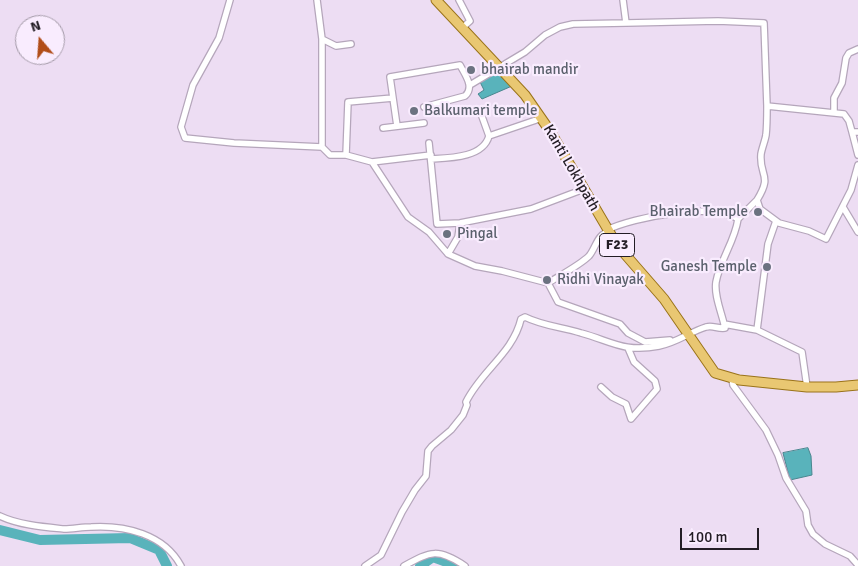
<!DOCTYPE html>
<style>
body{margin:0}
#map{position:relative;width:858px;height:566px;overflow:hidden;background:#edddf3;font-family:Signika,sans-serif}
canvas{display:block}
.north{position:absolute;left:15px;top:15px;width:50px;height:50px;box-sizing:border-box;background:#f9ecfe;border:1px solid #a399a7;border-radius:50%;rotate:342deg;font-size:14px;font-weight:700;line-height:20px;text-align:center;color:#231d25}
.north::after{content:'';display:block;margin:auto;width:18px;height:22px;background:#b14d19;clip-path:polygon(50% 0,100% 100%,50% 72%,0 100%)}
.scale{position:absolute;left:680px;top:528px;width:79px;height:22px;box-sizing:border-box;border:2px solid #231d25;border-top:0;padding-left:6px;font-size:15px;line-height:18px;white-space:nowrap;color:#231d25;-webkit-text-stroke:4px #f9ecfe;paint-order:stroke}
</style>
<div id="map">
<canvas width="858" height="566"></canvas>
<div class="north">N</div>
<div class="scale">100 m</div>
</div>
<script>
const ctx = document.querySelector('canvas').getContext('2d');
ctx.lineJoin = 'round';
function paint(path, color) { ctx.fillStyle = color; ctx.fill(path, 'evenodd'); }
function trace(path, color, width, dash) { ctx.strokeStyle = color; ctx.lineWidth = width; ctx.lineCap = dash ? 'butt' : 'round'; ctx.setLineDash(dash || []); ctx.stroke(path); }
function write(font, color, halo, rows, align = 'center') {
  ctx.font = font + ' Signika,sans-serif'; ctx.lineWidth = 4.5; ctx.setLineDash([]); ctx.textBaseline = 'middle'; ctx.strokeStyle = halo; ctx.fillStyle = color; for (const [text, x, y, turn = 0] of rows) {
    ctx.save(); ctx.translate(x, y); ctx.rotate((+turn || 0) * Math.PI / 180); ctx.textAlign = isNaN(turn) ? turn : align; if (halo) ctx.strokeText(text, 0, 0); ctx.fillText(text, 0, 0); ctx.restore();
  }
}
const water = new Path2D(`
 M497,70L512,86L482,99L478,94L484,90L479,80Z
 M808,448L811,456L812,475L790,480L783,453Z`);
paint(water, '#59b3bb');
trace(water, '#49868e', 1);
trace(new Path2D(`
 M0,530L40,540L130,538L159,550L167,566
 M420,566L433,557L457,566`), '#59b3bb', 10);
const minor = new Path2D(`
 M230,0L219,38L193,85L181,127L185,138L234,143L322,147L330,155H346L372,162L408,217L429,232L448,254L475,266L502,271L548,283
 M317,0L322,39L336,46L351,44
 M459,0L470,21L462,28
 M626,23L718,21L764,23L767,106L844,114L849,121L852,132H858
 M322,39V147
 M470,85L525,52L545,35L560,27L573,24L626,23L623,0
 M767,106C767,116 767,126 766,135C765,141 762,148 761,154C759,177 773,174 757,200L760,209L779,223L809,231L826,239L851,190L858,165
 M480,111L489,136
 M834,113V98L842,83L846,58L849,53L858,49
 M397,126L390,77L460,65C465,75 475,87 465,96L424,107
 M383,128L424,123
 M852,132L858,155
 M429,143L437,224L460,223L531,209L584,189
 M346,155L348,102L393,98
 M431,159C449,158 483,158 489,136L542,118
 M372,162L431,155
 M843,207L858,232
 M738,219C735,241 720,260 716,282C714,295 721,311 724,324L757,330
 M776,221L768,244L757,330L802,352L807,387
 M607,230C634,217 712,202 738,219L757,200
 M609,232C597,234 596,248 589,256C580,265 559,276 548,283L558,302L620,324L628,333L645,342L670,340
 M448,254L458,237L460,223
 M732,379L733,385L766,430L778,455L786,478L806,511L808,525L813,534L825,544L850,556L858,565
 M601,387L612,397L626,404L631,419L657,389L655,381L634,362L628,348
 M0,516C19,525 44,527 64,529C73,529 82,527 91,527C125,525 164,534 181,566
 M365,566L381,555L402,512L415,490L426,476L428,451L432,446L451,430L463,415L467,405L466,402C481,371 513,353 521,319L525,317C543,326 562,327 581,333C611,341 624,353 659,346C676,343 690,332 706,327C713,325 717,329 725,328L724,324
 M404,566C431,551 438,548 465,566`);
const primary = new Path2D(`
 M436,0L525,95L550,131L617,245L664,299L715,373L739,380L807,387H836L858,385`);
trace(minor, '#b5a6bb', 8);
trace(primary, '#9a731a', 11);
trace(minor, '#fff', 5.5);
trace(primary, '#e9c772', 9);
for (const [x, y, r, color] of [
 [471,70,5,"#6b7280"],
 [414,111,5,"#6b7280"],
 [758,212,5,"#6b7280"],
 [447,234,5,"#6b7280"],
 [767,267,5,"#6b7280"],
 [547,280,5,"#6b7280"]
]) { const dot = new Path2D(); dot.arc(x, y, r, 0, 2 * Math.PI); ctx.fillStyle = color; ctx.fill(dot); trace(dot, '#f9ecfe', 2); }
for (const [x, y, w] of [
 [617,245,35]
]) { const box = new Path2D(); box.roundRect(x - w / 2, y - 11.5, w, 23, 4); ctx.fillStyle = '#f9ecfe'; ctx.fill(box); trace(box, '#231d25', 1); }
write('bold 14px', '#231d25', null, [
 ["F23",617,245]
]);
write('15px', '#5b616d', '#f9ecfe', [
 ["bhairab mandir",481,70],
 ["Balkumari temple",424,111],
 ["Bhairab Temple",748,212,"right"],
 ["Pingal",457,234],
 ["Ganesh Temple",757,267,"right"],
 ["Ridhi Vinayak",557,280]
], 'left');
write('15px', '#231d25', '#f9ecfe', [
 ["Kanti Lokhpath",571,168,60]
]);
</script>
